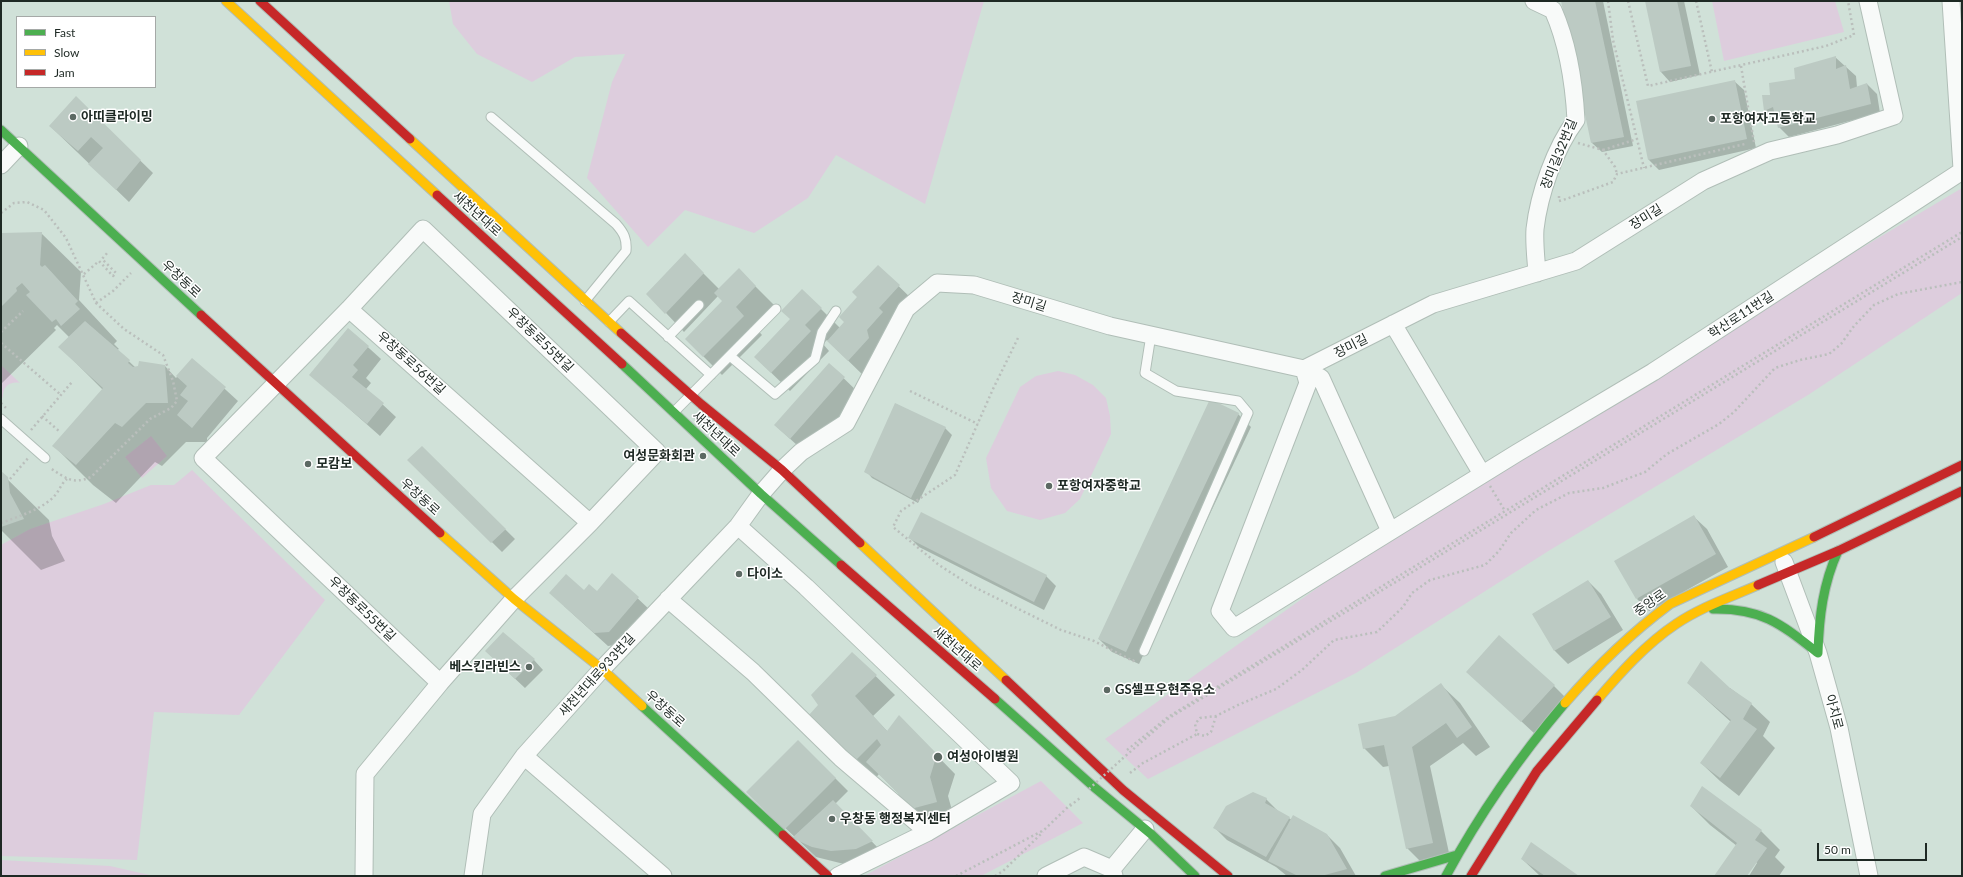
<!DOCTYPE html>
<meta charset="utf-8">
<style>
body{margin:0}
#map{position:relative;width:1963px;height:877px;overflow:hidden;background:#d0e1d8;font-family:Lato,sans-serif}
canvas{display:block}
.frame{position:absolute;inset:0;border:2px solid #1e2924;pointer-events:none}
.legend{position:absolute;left:16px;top:16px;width:140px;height:72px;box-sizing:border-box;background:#fff;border:1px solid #a5a9a7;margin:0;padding:5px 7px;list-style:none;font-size:12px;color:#1e2924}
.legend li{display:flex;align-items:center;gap:8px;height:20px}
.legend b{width:20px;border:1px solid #a5a9a7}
.scale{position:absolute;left:1817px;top:843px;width:110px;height:18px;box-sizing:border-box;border:2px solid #1e2924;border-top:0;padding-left:5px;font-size:12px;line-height:14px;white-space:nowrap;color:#1e2924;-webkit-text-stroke:3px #fff;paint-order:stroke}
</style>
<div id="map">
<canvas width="1963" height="877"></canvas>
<div class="frame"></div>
<ul class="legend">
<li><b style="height:5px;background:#4caf50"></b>Fast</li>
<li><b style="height:5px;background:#ffc107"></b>Slow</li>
<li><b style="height:5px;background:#c62828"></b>Jam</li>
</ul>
<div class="scale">50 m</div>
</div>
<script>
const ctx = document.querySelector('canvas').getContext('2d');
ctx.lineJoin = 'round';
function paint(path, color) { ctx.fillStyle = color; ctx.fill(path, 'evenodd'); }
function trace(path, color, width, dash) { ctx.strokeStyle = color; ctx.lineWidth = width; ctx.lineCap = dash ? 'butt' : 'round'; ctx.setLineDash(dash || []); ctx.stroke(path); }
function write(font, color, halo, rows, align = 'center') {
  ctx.font = font + ' Lato,"Noto Sans KR",sans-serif'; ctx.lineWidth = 3; ctx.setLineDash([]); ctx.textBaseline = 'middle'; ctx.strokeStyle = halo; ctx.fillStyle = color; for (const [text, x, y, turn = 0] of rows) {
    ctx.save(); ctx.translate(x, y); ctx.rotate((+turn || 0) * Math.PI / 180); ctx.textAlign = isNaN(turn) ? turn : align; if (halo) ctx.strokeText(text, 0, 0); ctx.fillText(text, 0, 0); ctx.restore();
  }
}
paint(new Path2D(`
 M449,1H984L925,204L836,155L808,198L754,233L685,210L648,247L587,178L612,82L625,54L575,57L532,82L477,54L453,24Z
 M1712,1H1835L1844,32L1724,61Z
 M1962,188V293L1808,395L1550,550L1356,673L1148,779L1105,739L1448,495Z
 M1,365L20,383C10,381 2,387 3,398L1,396Z
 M1058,371L1075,375L1093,385L1106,398L1110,416L1111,434L1080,499L1065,513L1040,520L1007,511L991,488L986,458L1020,387L1036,376Z
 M151,436L167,456L142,478L125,457Z
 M192,470L325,600L239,715L154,712L137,860L1,856V545L30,529L104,504L151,485H174Z
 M1041,781L1083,823L981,876H864Z
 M1,860L110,866L154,876H1Z`), '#ddcddd');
paint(new Path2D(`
 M1562,1H1603L1633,146L1602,152L1592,143Z
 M1646,1H1684L1700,75L1670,82L1661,72Z
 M1835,57L1856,76L1857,87L1867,84L1877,94L1880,113L1789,137L1779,127L1777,119L1774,120L1765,111L1763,96H1771Z
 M1734,81L1744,90L1756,148L1659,170L1649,160L1637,102Z
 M76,98L153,173L129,202L50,126Z
 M41,233L81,272L79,300L117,341L114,344L119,349L117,350L136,368L165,366L176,378L192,359L238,401L207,438V442H186L162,466L155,462L116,503L93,485L54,446L103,390L60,347L70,338L57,325L54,328L56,330L1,384V269L3,234Z
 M685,255L719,289L739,270L774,305L754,326L762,335L722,375L686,339L724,301L718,296L684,332L666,313Z
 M878,266L918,305L867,379L827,340L823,344L829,351L790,391L755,357L791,320L802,290L840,328L845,322L858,297Z
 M349,330L381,359L366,378L371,383L366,389L396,417L380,436L311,375Z
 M829,364L863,397L810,457L775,425Z
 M896,404L945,428L952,435L918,503L872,478L866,471Z
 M1238,414L1251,427L1139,664L1112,652L1099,639Z
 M422,447L515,539L502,552L409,460Z
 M1,473L49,520L52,536L65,561L41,570L1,530Z
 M1694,517L1707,529L1728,567L1649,611L1637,599Z
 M909,537L1046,576L1056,586L1044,610L919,547Z
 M613,575L651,611L622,644L608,646L564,606L584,592L597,593Z
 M1588,581L1601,594L1623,630L1568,664L1555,651L1533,614Z
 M852,653L895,695L873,716L888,732L917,735L955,774L948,796L955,821L927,829L900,795L879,774L874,780L855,761L820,705Z
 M534,660L543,670L525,688L496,661Z
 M1468,672L1554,686L1567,699L1535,734Z
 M1688,683L1730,688L1751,704L1770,722L1763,736L1775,748L1739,796L1720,781L1701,763L1731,722Z
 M1441,685L1460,703L1490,747L1476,756L1463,743L1430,766L1451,862L1426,867L1407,848L1389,766L1383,767L1364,748L1395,717Z
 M798,741L848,791L835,804L885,855L844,864L816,857L747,792Z
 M1266,799L1279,812L1292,820L1327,835L1340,848L1356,876H1287L1276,867L1227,840L1215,828Z
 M1691,806L1761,831L1780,850L1775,857L1785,867L1779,876H1749L1757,863L1756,862L1746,876H1715L1737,846L1710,825Z
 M1522,859L1578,876H1540Z`), '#0003');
paint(new Path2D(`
 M1561,1H1595L1624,137L1591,143Z
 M1645,1H1677L1691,66L1660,72Z
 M1836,56V69L1846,65L1850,89L1867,83L1871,104L1778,128L1773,107L1764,111L1762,95H1770L1769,83L1795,79L1794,68Z
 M1735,80L1747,139L1648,160L1636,101Z
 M76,96L141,160L116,190L88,164L103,148L91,137L78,151L49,126Z
 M42,232L40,265L42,267L45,265L78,301L75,304L80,309L61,326L56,319L52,322L26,295L30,292L22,283L16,288L17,291L1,307L2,233Z
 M685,253L704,273L665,314L646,294Z
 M878,265L900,285L879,308L883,312L867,330L869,338L848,361L827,341L844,322L839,317L857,297L852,292Z
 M739,268L756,286L736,307L744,316L703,357L685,339L722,301L714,293Z
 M802,289L822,308L805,325L811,331L771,373L754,357L790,319L781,311Z
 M85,321L130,360L128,363L133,367L138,366L139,361L165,365L168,403H146L122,427L115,423L76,465L52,446L103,388L58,347Z
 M348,328L369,346L353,365L358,370L352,377L384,403L367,424L309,375Z
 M192,358L226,387L192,428L177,415L188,401L180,395L187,386L176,376Z
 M829,363L845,377L790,439L774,425Z
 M1210,399L1239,413L1126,652L1098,639Z
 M895,403L946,427L911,498L864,472Z
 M422,446L506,529L491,543L407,460Z
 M1,471L8,477L10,493L24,519L1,527Z
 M921,512L1047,575L1034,602L908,538Z
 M1694,515L1716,554L1636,599L1614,561Z
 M612,573L639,597L609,632L594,633L549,593L566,574L584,590L589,584L597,591Z
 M1588,580L1611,617L1554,651L1532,614Z
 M503,632L535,659L515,679L485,651Z
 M1499,635L1555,685L1521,722L1466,672Z
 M852,652L877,675L855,696L887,731L899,715L937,754L930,777L937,802L907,810L895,797L899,794L866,762L881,745L877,739L854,762L809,715L818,705L811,695Z
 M1701,661L1730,688L1752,703L1743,719L1757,729L1720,778L1700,763L1731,720L1687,683Z
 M1441,683L1472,727L1457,738L1446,723L1412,747L1433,843L1406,849L1384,745L1363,749L1358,724L1395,716Z
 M798,740L836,778L784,830L746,792Z
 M1702,786L1762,830L1755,840L1767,848L1747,876H1714L1737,843L1690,806Z
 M1253,792L1267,798L1265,803L1290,817L1266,857L1213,828L1226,806Z
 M833,800L873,841L856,849L831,851L812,847L792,838Z
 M1293,815L1327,834L1347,869L1321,876H1298L1268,861Z
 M1531,842L1579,876H1545L1521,859Z`), '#bccac3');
const lane = new Path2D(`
 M491,117L616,224C624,233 627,239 626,251L585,301
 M609,322L629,301L711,375
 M668,337L699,305
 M730,356L775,394L815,359L822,332L836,311
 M674,412L776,309
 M1,419L45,458
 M1144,651L1248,413L1238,401L1176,391L1145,373L1151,335`);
const street = new Path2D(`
 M1534,1L1553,10C1568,44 1574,82 1576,120C1555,148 1539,194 1535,229C1534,244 1536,258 1537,273
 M1951,1L1962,169
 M1,165L19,146
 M423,229L657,452L590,523L514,599L440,683L203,458L349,309Z
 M349,309L590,523
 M1393,324L1482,474
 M1304,369L1308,383L1220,611L1234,628L1517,453L1653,372L1962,171
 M1304,369L1433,304L1576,261L1703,181L1770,151L1837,135L1894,116L1868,1
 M738,526L806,587L1011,783L928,832L838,876
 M1784,562L1818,653L1839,728L1869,876
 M668,599L753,672L841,758L928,832
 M524,756L663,876
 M1112,869L1145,829
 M364,876L365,774L440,683
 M473,876L482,814L524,756L602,669L738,526L761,494L782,470L801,452L846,423L906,309L937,283L974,285L1110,326L1304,369L1321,378L1390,531
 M1046,876L1084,857L1112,869L1114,876`);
const fast = new Path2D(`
 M1,130L201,315
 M622,364L761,494L841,565
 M1713,609C1762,608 1781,624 1818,653
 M1818,653C1819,617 1823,584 1838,551
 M995,699L1094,787L1151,834L1195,876
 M642,706L783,835
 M1385,876L1457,855
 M1446,876C1479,815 1520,756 1565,703`);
const slow = new Path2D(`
 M226,1L437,195
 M410,139L621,333
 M440,533L514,599L602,669L642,706
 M860,543L1006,680
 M1597,700C1620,673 1646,644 1676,624C1701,607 1731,597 1758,585
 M1565,703C1597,666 1631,633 1670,604L1814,537`);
const jam = new Path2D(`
 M260,1L410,139
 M437,195L622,364
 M201,315L440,533
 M621,333L701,404L782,470L860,543
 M1814,537L1962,465
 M841,565L995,699
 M1758,585L1838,551L1962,491
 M1006,680L1123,790L1228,876
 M783,835L828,876
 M1471,876L1537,771L1597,700`);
trace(lane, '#b0beb7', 11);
trace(street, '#b0beb7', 19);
trace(fast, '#b0beb7', 11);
trace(slow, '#b0beb7', 11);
trace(jam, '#b0beb7', 11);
trace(new Path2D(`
 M1608,1L1613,40L1644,168
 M1628,1L1648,86L1826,46L1854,35L1848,1
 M1696,1L1712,72
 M1741,66L1754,142
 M1578,143L1603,150L1615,167L1617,174
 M1603,150L1637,139
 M1559,196V201L1566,199L1613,182L1617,174L1745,144
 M1,213L14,203L27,202L44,210L66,238L96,303L124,329L163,355L173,381L177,401L171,408L150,419L91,477C72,485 66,478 50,468
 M84,274L99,261L113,276L116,273L102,259L108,252
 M96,303L113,291L131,273
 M1,332L23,311
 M1018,338L993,389L955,475L901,511L893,527L939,565L970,585L1061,630L1094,641L1133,661L1136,658
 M1,343L61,395
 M910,391L978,424
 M1,403L6,408
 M42,416L60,432
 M31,430L72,382
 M10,479L29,457
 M1490,486L1505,511
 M1,523C17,517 46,508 56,494C60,489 61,484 67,479
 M1216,716L1211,732L1205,736L1197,734L1195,724L1200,718L1216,716L1238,705L1276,689L1302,670L1334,640L1377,632L1403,607L1412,593L1430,580L1485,565L1499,551L1511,533L1536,510L1569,493L1603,488L1645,472L1667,454L1719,424L1734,412L1775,368L1800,360L1829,354L1841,344L1854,326L1874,305L1898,294L1962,282
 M1127,750L1168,717L1962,232
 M1122,759L1169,718L1409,574L1962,237
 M1130,773L1143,763L1197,734
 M1070,806L1080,798
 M956,876L1044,830L1071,804
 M995,876L1003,871L1043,832`), '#babfbc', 2.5, [2, 3]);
trace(lane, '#f8faf9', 9);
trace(street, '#f8faf9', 17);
trace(fast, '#4caf50', 9);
trace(slow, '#ffc107', 9);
trace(jam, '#c62828', 9);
trace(new Path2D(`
 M1089,789L1122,759`), '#babfbc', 2.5, [2, 3]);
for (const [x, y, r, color] of [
 [73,117,4,"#5c6963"],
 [1712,119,4,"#5c6963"],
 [703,456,4,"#5c6963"],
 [308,464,4,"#5c6963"],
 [1049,486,4,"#5c6963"],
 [739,574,4,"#5c6963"],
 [529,667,4,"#5c6963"],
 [1107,690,4,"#5c6963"],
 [938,757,5,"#5c6963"],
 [832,819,4,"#5c6963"]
]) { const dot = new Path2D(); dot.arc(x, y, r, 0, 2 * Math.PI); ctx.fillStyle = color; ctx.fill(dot); trace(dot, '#fff', 1.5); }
write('bold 13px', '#1e2924', '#fff', [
 ["아띠클라이밍",81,117],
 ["포항여자고등학교",1720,119],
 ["여성문화회관",695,456,"right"],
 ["모캄보",316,464],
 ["포항여자중학교",1057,486],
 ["다이소",747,574],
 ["베스킨라빈스",521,667,"right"],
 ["GS셀프우현주유소",1115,690],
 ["여성아이병원",947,757],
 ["우창동 행정복지센터",840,819]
], 'left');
write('13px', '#1e2924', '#fff', [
 ["장미길32번길",1559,154,-68],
 ["새천년대로",477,214,42],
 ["장미길",1646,217,-32],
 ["우창동로",181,279,43],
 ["장미길",1029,302,17],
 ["학산로11번길",1741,315,-33],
 ["우창동로55번길",540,340,44],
 ["장미길",1351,346,-27],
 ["우창동로56번길",411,363,42],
 ["새천년대로",716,434,43],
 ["우창동로",420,497,42],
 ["중앙로",1650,603,-35],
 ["우창동로55번길",362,609,44],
 ["새천년대로",957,649,41],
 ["새천년대로933번길",597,675,-48],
 ["우창동로",665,709,42],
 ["아치로",1834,712,75]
]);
</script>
